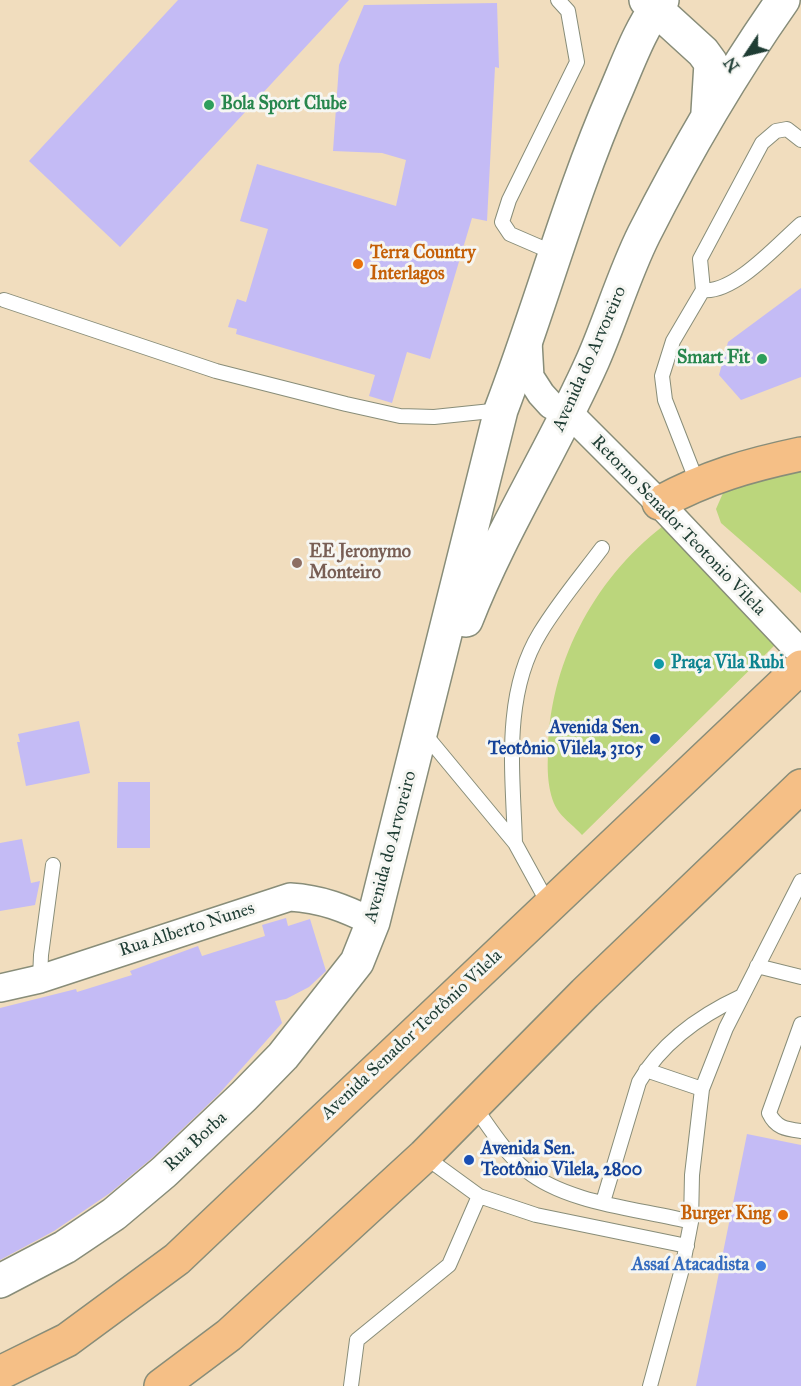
<!DOCTYPE html>
<meta charset="utf-8">
<style>
body{margin:0}
#map{position:relative;width:801px;height:1386px;overflow:hidden;background:#f1ddbe;font-family:"IM FELL Great Primer",serif}
canvas{display:block}
.north{position:absolute;left:717px;top:24px;width:60px;height:60px;-webkit-text-stroke:4px #f6f6f2;paint-order:stroke;rotate:235deg;font-size:16px;font-weight:700;line-height:24px;text-align:center;color:#1f3d34}
.north::after{content:'';display:block;margin:auto;width:21px;height:27px;background:#1f3d34;clip-path:polygon(50% 0,100% 100%,50% 72%,0 100%)}
</style>
<div id="map">
<canvas width="801" height="1386"></canvas>
<div class="north">N</div>
</div>
<script>
const ctx = document.querySelector('canvas').getContext('2d');
ctx.lineJoin = 'round';
function paint(path, color) { ctx.fillStyle = color; ctx.fill(path, 'evenodd'); }
function trace(path, color, width, dash) { ctx.strokeStyle = color; ctx.lineWidth = width; ctx.lineCap = dash ? 'butt' : 'round'; ctx.setLineDash(dash || []); ctx.stroke(path); }
function write(font, color, halo, rows, align = 'center') {
  ctx.font = font + ' "IM FELL Great Primer",serif'; ctx.lineWidth = 6; ctx.setLineDash([]); ctx.textBaseline = 'middle'; ctx.strokeStyle = halo; ctx.fillStyle = color; for (const [text, x, y, turn = 0] of rows) {
    ctx.save(); ctx.translate(x, y); ctx.rotate((+turn || 0) * Math.PI / 180); ctx.textAlign = isNaN(turn) ? turn : align; if (halo) ctx.strokeText(text, 0, 0); ctx.fillText(text, 0, 0); ctx.restore();
  }
}
paint(new Path2D(`
 M801,470V593L721,523L716,509L723,493L736,484Z
 M663,526L776,644L582,835C575,827 565,820 559,812C548,797 547,772 548,755C548,666 593,580 663,526Z`), '#bbd67c');
paint(new Path2D(`
 M178,0H349L120,247L29,161Z
 M497,3L499,68L495,67L487,221L472,218L430,359L407,352L392,403L369,396L375,375L236,334L237,329L228,327L237,299L246,302L268,229L240,221L257,164L396,206L406,160L382,153L333,151L339,65L364,5Z
 M801,288V377L741,400L719,375L728,342Z
 M79,721L90,773L26,786L17,742H20L18,734Z
 M118,782H150V848H117Z
 M22,839L31,883L40,881L35,905L0,911V843Z
 M286,918L288,926L310,919L326,971L309,987L286,999L275,1001L282,1023L218,1095L152,1158L110,1193L54,1231L0,1260V1008L76,989L77,992L132,975L130,971L198,946L202,956L265,936L262,925Z
 M747,1134L801,1145V1386H696Z`), '#c4bbf5');
const service = new Path2D(`
 M554,253L510,234L502,222L509,200L577,62L568,11L558,0
 M703,290C734,294 778,244 801,224
 M4,300L216,371L346,404L400,416L434,417L501,410
 M697,482L665,400L662,376L673,341L703,290L700,259L762,143L776,131L787,129L801,140
 M423,732L515,843L549,905
 M515,843C513,774 502,695 540,633C558,603 581,576 602,548
 M757,966L801,977
 M40,979L41,955L53,865
 M801,1024L769,1113C776,1128 786,1129 801,1131
 M646,1070L702,1089
 M474,1106C490,1128 505,1153 526,1170C567,1204 641,1209 691,1222
 M424,1156L479,1196L536,1215L687,1246
 M603,1202L639,1082C662,1042 701,1015 742,996
 M351,1386L357,1340L449,1265L479,1196
 M650,1386L682,1269L691,1222L692,1175L702,1089L726,1028L801,881`);
const minor = new Path2D(`
 M528,341L530,377L541,394L551,405L567,411L659,503L801,653
 M0,988L40,979L290,897C322,899 344,908 373,922`);
const tertiary = new Path2D(`
 M646,0L703,52L711,63L708,112
 M466,620C501,530 554,448 593,360C611,319 624,274 644,234C685,153 731,74 783,0
 M0,1281L65,1247L114,1214L164,1172L244,1096L283,1056L357,962L373,922L501,410C541,305 570,196 615,93C628,63 641,26 662,0`);
const primary = new Path2D(`
 M659,503C707,477 749,465 801,454
 M0,1373L67,1340L177,1259L801,667
 M161,1386L229,1335L424,1156L585,993L801,786`);
trace(service, '#888d79', 16);
trace(minor, '#888d79', 30);
trace(tertiary, '#888d79', 36);
trace(primary, '#888d79', 36);
trace(service, '#fff', 14);
trace(minor, '#fff', 27);
trace(tertiary, '#fff', 33);
trace(primary, '#f5bf86', 33);
for (const [x, y, r, color] of [
 [209,105,6,"#2e9e5b"],
 [358,264,6,"#e8710a"],
 [762,359,6,"#2e9e5b"],
 [297,563,6,"#8d6e63"],
 [659,664,6,"#0f9aa8"],
 [655,739,6,"#1a4fb4"],
 [469,1160,6,"#1a4fb4"],
 [783,1215,6,"#e8710a"],
 [761,1266,6,"#3f7fe0"]
]) { const dot = new Path2D(); dot.arc(x, y, r, 0, 2 * Math.PI); ctx.fillStyle = color; ctx.fill(dot); trace(dot, '#f6f6f2', 2); }
write('bold 18px', '#27864d', '#f6f6f2', [
 ["Bola Sport Clube",221,105],
 ["Smart Fit",750,359,"right"]
], 'left');
write('bold 18px', '#c56008', '#f6f6f2', [
 ["Terra Country",370,254],
 ["Interlagos",370,275],
 ["Burger King",771,1215,"right"]
], 'left');
write('18px', '#1f3d34', '#f6f6f2', [
 ["Avenida do Arvoreiro",590,359,-66],
 ["Retorno Senador Teotonio Vilela",678,526,46],
 ["Avenida do Arvoreiro",391,847,-75],
 ["Rua Alberto Nunes",187,930,-18],
 ["Avenida Senador Teotônio Vilela",412,1035,-43],
 ["Rua Borba",196,1142,-43]
]);
write('bold 18px', '#785e54', '#f6f6f2', [
 ["EE Jeronymo",309,553],
 ["Monteiro",309,574]
], 'left');
write('bold 18px', '#0d838f', '#f6f6f2', [
 ["Praça Vila Rubi",671,664]
], 'left');
write('bold 18px', '#164399', '#f6f6f2', [
 ["Avenida Sen.",643,729],
 ["Teotônio Vilela, 3105",643,750],
 ["Avenida Sen.",481,1150,"left"],
 ["Teotônio Vilela, 2800",481,1171,"left"]
], 'right');
write('bold 18px', '#366cbe', '#f6f6f2', [
 ["Assaí Atacadista",749,1266]
], 'right');
</script>
